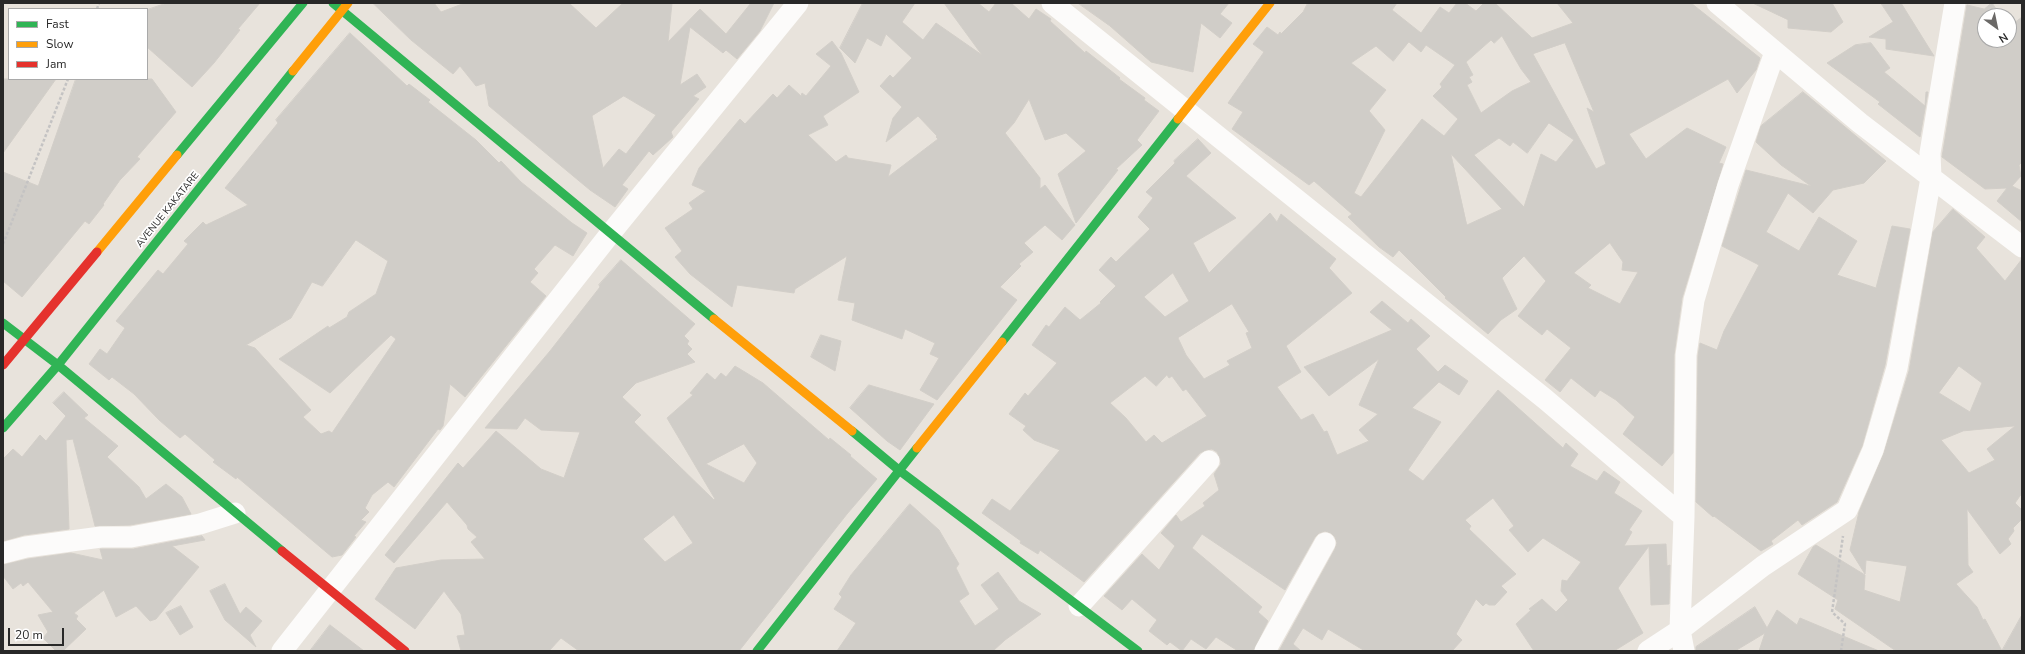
<!DOCTYPE html>
<style>
body{margin:0}
#map{position:relative;width:2025px;height:654px;overflow:hidden;background:#e8e3dc;font-family:"Nunito Sans",sans-serif}
canvas{display:block}
.frame{position:absolute;inset:0;border:4px solid #282828;pointer-events:none}
.legend{position:absolute;left:8px;top:8px;width:140px;height:72px;box-sizing:border-box;background:#fff;border:1px solid #a9a9a9;margin:0;padding:5px 7px;list-style:none;font-size:12px;color:#282828}
.legend li{display:flex;align-items:center;gap:8px;height:20px}
.legend b{width:20px;border:1px solid #a9a9a9}
.north{position:absolute;left:1977px;top:8px;width:40px;height:40px;box-sizing:border-box;background:#fff;border:1px solid #a9a9a9;border-radius:50%;rotate:147deg;font-size:11px;font-weight:700;line-height:16px;text-align:center;color:#282828}
.north::after{content:'';display:block;margin:auto;width:14px;height:18px;background:#6b6967;clip-path:polygon(50% 0,100% 100%,50% 72%,0 100%)}
.scale{position:absolute;left:8px;top:628px;width:56px;height:18px;box-sizing:border-box;border:2px solid #282828;border-top:0;padding-left:5px;font-size:12px;line-height:14px;white-space:nowrap;color:#282828;-webkit-text-stroke:3px #fff;paint-order:stroke}
</style>
<div id="map">
<canvas width="2025" height="654"></canvas>
<div class="frame"></div>
<ul class="legend">
<li><b style="height:5px;background:#30b455"></b>Fast</li>
<li><b style="height:5px;background:#ff9f0a"></b>Slow</li>
<li><b style="height:5px;background:#e5322d"></b>Jam</li>
</ul>
<div class="north">N</div>
<div class="scale">20 m</div>
</div>
<script>
const ctx = document.querySelector('canvas').getContext('2d');
ctx.lineJoin = 'round';
function paint(path, color) { ctx.fillStyle = color; ctx.fill(path, 'evenodd'); }
function trace(path, color, width, dash) { ctx.strokeStyle = color; ctx.lineWidth = width; ctx.lineCap = dash ? 'butt' : 'round'; ctx.setLineDash(dash || []); ctx.stroke(path); }
function write(font, color, halo, rows, align = 'center') {
  ctx.font = font + ' "Nunito Sans",sans-serif'; ctx.lineWidth = 3.5; ctx.setLineDash([]); ctx.textBaseline = 'middle'; ctx.strokeStyle = halo; ctx.fillStyle = color; for (const [text, x, y, turn = 0] of rows) {
    ctx.save(); ctx.translate(x, y); ctx.rotate((+turn || 0) * Math.PI / 180); ctx.textAlign = isNaN(turn) ? turn : align; if (halo) ctx.strokeText(text, 0, 0); ctx.fillText(text, 0, 0); ctx.restore();
  }
}
const building = new Path2D(`
 M167,3H260L238,29L240,30L214,63L192,87L147,47V10Z
 M373,3H434L441,12L465,3H569L596,28L623,3H672L668,42L700,9L726,34L751,3H774L760,31L737,59L726,50L723,53L690,27L680,85L697,74L706,87L693,96L699,99L671,132L673,137L653,155L649,151L622,185L628,189L615,207L590,190L489,106L485,83L476,86L460,66L453,74L411,40ZM624,96L656,115L626,154L619,149L603,168L592,116Z
 M863,3H915L902,22L923,40L936,23L982,55L944,3H978L989,12L996,3H1011L1029,19L1036,9L1051,19L1050,21L1085,53L1086,51L1120,78L1119,79L1145,98L1144,100L1159,111L1137,140L1142,145L1116,169L1118,170L1076,223L1058,174L1086,151L1066,133L1045,140L1029,99L1014,123L1005,133L1040,178V189L1045,185L1075,225L1062,240L1045,225L1024,243L1033,252L1019,264L1021,266L1000,287L1017,300L937,400L920,390L939,358L930,354L935,343L905,329L902,339L852,320L855,303L838,300L847,256L795,289L794,293L737,285L732,307L690,274L675,257L682,251L665,228L693,209L689,203L706,191L692,185L699,168L740,119L745,124L773,94L777,98L789,85L801,96L802,93L806,96L831,66L816,54L832,41L841,53L859,92L823,116L828,125L808,135L836,162L846,155L848,158L891,165L888,177L938,139L936,137L937,136L918,116L886,142L893,118L902,107L880,86L890,75L893,78L912,58L886,34L881,46L867,38L855,63L840,48Z
 M1078,3H1229L1220,14L1232,23L1220,38L1201,23L1193,72L1151,62L1110,26Z
 M1308,3H1397L1392,10L1421,33L1440,7L1449,13L1457,3H1465L1476,11L1484,3H1495L1532,38L1573,23L1557,3H1691L1760,58L1756,70L1737,93L1728,79L1629,134L1646,159L1687,128L1726,147L1719,163L1723,164L1682,298L1674,355L1673,453L1662,466L1623,434L1635,417L1616,400L1600,390L1595,397L1571,378L1560,392L1545,380L1571,348L1547,329L1542,335L1518,316L1546,281L1524,256L1502,278L1517,309L1501,320L1488,334L1445,298L1446,297L1399,250L1393,257L1379,247L1348,217L1352,214L1314,181L1309,185L1232,129L1243,112L1228,103L1264,52L1253,44L1267,27L1278,35L1280,32L1281,34L1303,12ZM1502,36L1521,69L1531,82L1512,91L1481,113L1467,85L1472,82L1469,77L1473,75L1466,62L1491,40L1494,43ZM1409,42L1421,52L1426,45L1455,65L1440,84L1442,87L1433,96L1458,119L1444,136L1422,119L1361,197L1354,193L1385,130L1369,111L1386,90L1351,63L1376,46L1393,61ZM1565,43L1594,112L1587,108L1606,164L1596,169L1533,54ZM1549,123L1574,140L1556,162L1541,154L1524,207L1474,155L1499,138L1510,146L1513,142L1527,153ZM1451,154L1502,209L1467,225ZM1610,243L1623,262L1622,270L1638,272L1620,304L1588,288L1591,285L1574,273Z
 M1753,3H1832L1843,22L1831,32L1788,28V20Z
 M1881,3H1901L1934,56L1886,49V39L1869,37L1893,22Z
 M1992,3L2001,16H1985V40H2009V27L2022,17V162L2019,165L2021,176L2012,186L2022,191V222L1997,201L2007,188L1985,189L1942,157L1967,5L1984,9Z
 M350,33L407,86L409,84L430,100L428,102L476,140L499,163L501,161L521,182L572,223L587,233L573,256L555,245L534,269L538,273L530,282L546,296L465,397L450,384L443,426L440,430L438,429L394,487L388,482L372,495L365,508L369,512L361,520L366,522L354,536L356,537L342,555L332,557L237,477L236,479L213,462L215,460L185,434L180,438L159,420L134,394L112,377L109,380L89,364L100,349L107,354L125,328L116,321L158,270L163,274L188,244L184,241L203,222L206,225L248,205L225,188L278,123L276,120ZM356,240L388,261L376,294L349,312L347,317L329,328L328,326L279,359L330,393L391,335L396,339L332,433L329,431L321,434L303,417L311,410L255,348L246,345L291,318L312,282L322,286Z
 M1871,43L1890,68L1884,72L1925,106L1926,92H1928L1920,137L1878,104L1880,102L1827,63L1855,45Z
 M3,79H56L3,153Z
 M76,79H152L176,112L137,157L140,159L120,180L103,204L104,205L89,224L85,221L22,297L3,281V172L38,186Z
 M1803,92L1886,161L1864,183L1833,190L1813,213L1788,193L1766,232L1799,251L1819,217L1857,241L1837,275L1876,288L1892,226L1910,229L1885,365L1862,446L1837,502L1802,525L1798,520L1771,541L1773,544L1761,551L1714,516L1713,517L1696,502L1698,356L1700,343L1717,350L1724,331L1759,265L1722,246L1746,170L1811,186L1781,165L1756,142L1761,126Z
 M1198,139L1211,153L1186,176L1236,218L1193,243L1209,273L1270,213L1277,222L1281,214L1336,259L1329,268L1352,293L1286,346L1301,372L1277,387L1301,420L1313,414L1324,432L1327,431L1337,455L1369,441L1359,430L1378,414L1359,405L1379,359L1329,396L1304,367L1392,330L1370,312L1382,301L1408,323L1411,319L1430,336L1416,349L1438,372L1445,365L1468,381L1459,395L1439,382L1412,408L1441,422L1408,470L1423,481L1498,390L1563,448L1566,443L1578,454L1570,466L1597,481L1604,471L1620,482L1614,493L1642,511L1629,530L1632,532L1624,546L1666,544L1667,566L1670,565L1669,604L1651,605L1649,546L1618,588L1643,633L1614,651H1534L1516,624L1531,610L1529,609L1542,599L1556,612L1568,600L1561,591L1562,580L1567,581L1581,562L1543,538L1528,552L1509,530L1514,526L1493,498L1465,520L1471,526L1469,529L1516,574L1501,586L1507,592L1495,605H1489L1486,603L1483,606L1476,599L1456,634L1462,640L1452,651H1365L1328,629L1322,640L1303,628L1293,644L1301,651H1279L1335,549L1337,543L1335,537L1331,533L1325,531L1319,533L1315,537L1285,590L1202,534L1192,548L1262,607L1258,612L1268,621L1253,651H1238L1216,637L1206,649L1191,639L1182,651L1170,642L1167,645L1149,631L1157,620L1132,599L1122,610L1104,596L1142,554L1159,570L1175,546L1161,533L1176,515L1181,522L1205,506L1203,503L1219,490L1214,474L1221,464L1220,458L1217,452L1212,449L1206,450L1200,453L1084,582L1040,550L1038,554L1020,543L1021,541L982,513L992,499L1010,511L1060,450L1034,440L1023,430L1026,426L1009,414L1025,393L1028,396L1057,363L1032,345L1046,325L1049,327L1065,307L1080,320L1101,303L1100,302L1116,286L1099,270L1111,257L1116,262L1150,229L1138,217L1153,198L1146,192L1175,163L1174,161ZM1173,273L1189,301L1165,317L1144,297ZM1232,304L1249,332L1246,333L1252,348L1227,361L1230,365L1204,379L1186,355L1178,338ZM1167,375L1169,378L1172,376L1183,391L1186,389L1207,416L1162,443L1154,435L1146,442L1126,418L1110,403L1145,376L1156,386Z
 M1953,209L1985,237L1976,248L2005,281L2022,259V493L2015,503L2022,510V519L2013,528L2014,531L2008,539L2011,544L2000,554L1967,509L1968,565L1973,572L1956,584L1977,607L1983,620L1985,619L2002,651H1896L1835,609L1838,600L1798,574L1813,547L1816,545L1865,575L1864,590L1900,602L1907,566L1866,560L1865,574L1850,550L1859,512L1884,453L1909,371L1933,232ZM1959,366L1982,383L1970,412L1939,393ZM2015,426L1987,449L1995,460L1969,473L1941,440L1963,431Z
 M621,260L695,324L684,336L689,341L687,344L692,349L687,354L695,362L636,383L622,397L641,415L634,422L714,500L715,499L667,418L693,395L690,393L707,373L715,380L721,373L726,377L735,366L763,383L829,440L830,438L851,455L850,456L877,479L847,514L739,651H579L561,638L549,651H461L457,636L465,635L461,614L444,591L415,629L375,599L396,568L441,560L485,559L471,542L477,537L468,529L467,525L447,502L394,563L385,555L458,463L463,468L496,431L541,469L564,478L580,432L541,430L525,418L517,429L485,428L550,351L600,287L599,285ZM744,444L757,463L744,483L706,464ZM674,515L693,543L665,562L643,539Z
 M821,335L841,341L835,371L811,357Z
 M869,385L934,404L900,450L887,441L850,408Z
 M64,392L88,415L84,418L118,446L107,457L139,487L146,499L166,484L182,497L191,514L130,525L95,526L73,439L66,440L69,529L24,535L3,541V459L13,449L22,457L40,435L46,441L66,416L53,403Z
 M910,504L939,530L959,564L956,568L969,594L959,601L975,626L999,609L981,585L998,572L1019,601L1041,614L1005,640L993,651H837L856,623L834,609L842,597L839,594L851,575Z
 M202,536L205,540L172,546L199,567L156,619L150,621L136,606L116,617L104,590L74,613L78,616L76,619L86,629L63,651H56L43,638L48,632L38,615L53,612L28,582L23,586L21,583L13,589L3,576V565L28,559L71,553L103,560L100,549H133Z
 M225,584L240,614L246,607L262,621L250,635L256,647L225,620L210,591Z
 M181,606L193,627L180,635L166,613Z
 M1755,607L1767,628L1777,610L1797,625L1800,618L1879,651H1759L1765,633L1735,651H1696V647Z
 M2022,615V651H2002Z
 M330,625L364,651H310Z`);
paint(building, '#d0cdc8');
trace(building, '#d2cec8', 1);
trace(new Path2D(`
 M97,9L99,3
 M3,244L68,79
 M1841,651L1845,624L1832,612L1843,536`), '#c4c3c3', 2.5, [3, 2]);
trace(new Path2D(`
 M1052,3L1545,399L1684,517L1680,630L1684,651
 M1717,3L1860,123L2022,247
 M1684,517L1686,355L1694,300L1728,185L1775,52
 M3,553L26,547L101,537H131L200,524L235,513
 M1079,606L1209,461
 M282,651L610,234L798,3
 M1265,651L1325,543
 M1648,651L1680,630L1763,566L1847,510L1873,450L1897,368L1931,178L1930,153L1955,3`), '#fcfbfa', 21);
trace(new Path2D(`
 M333,3L714,319
 M177,155L303,3
 M3,323L58,365L282,551
 M1002,342L1178,119
 M3,428L58,365L293,71
 M852,431L900,471L1138,651
 M757,651L917,448`), '#30b455', 9);
trace(new Path2D(`
 M293,71L348,3
 M1178,119L1270,3
 M97,252L177,155
 M714,319L852,431
 M917,448L1002,342`), '#ff9f0a', 9);
trace(new Path2D(`
 M3,365L97,252
 M282,551L405,651`), '#e5322d', 9);
write('10px', '#282828', '#fff', [
 ["AVENUE KAKATARE",168,210,-51]
]);
</script>
